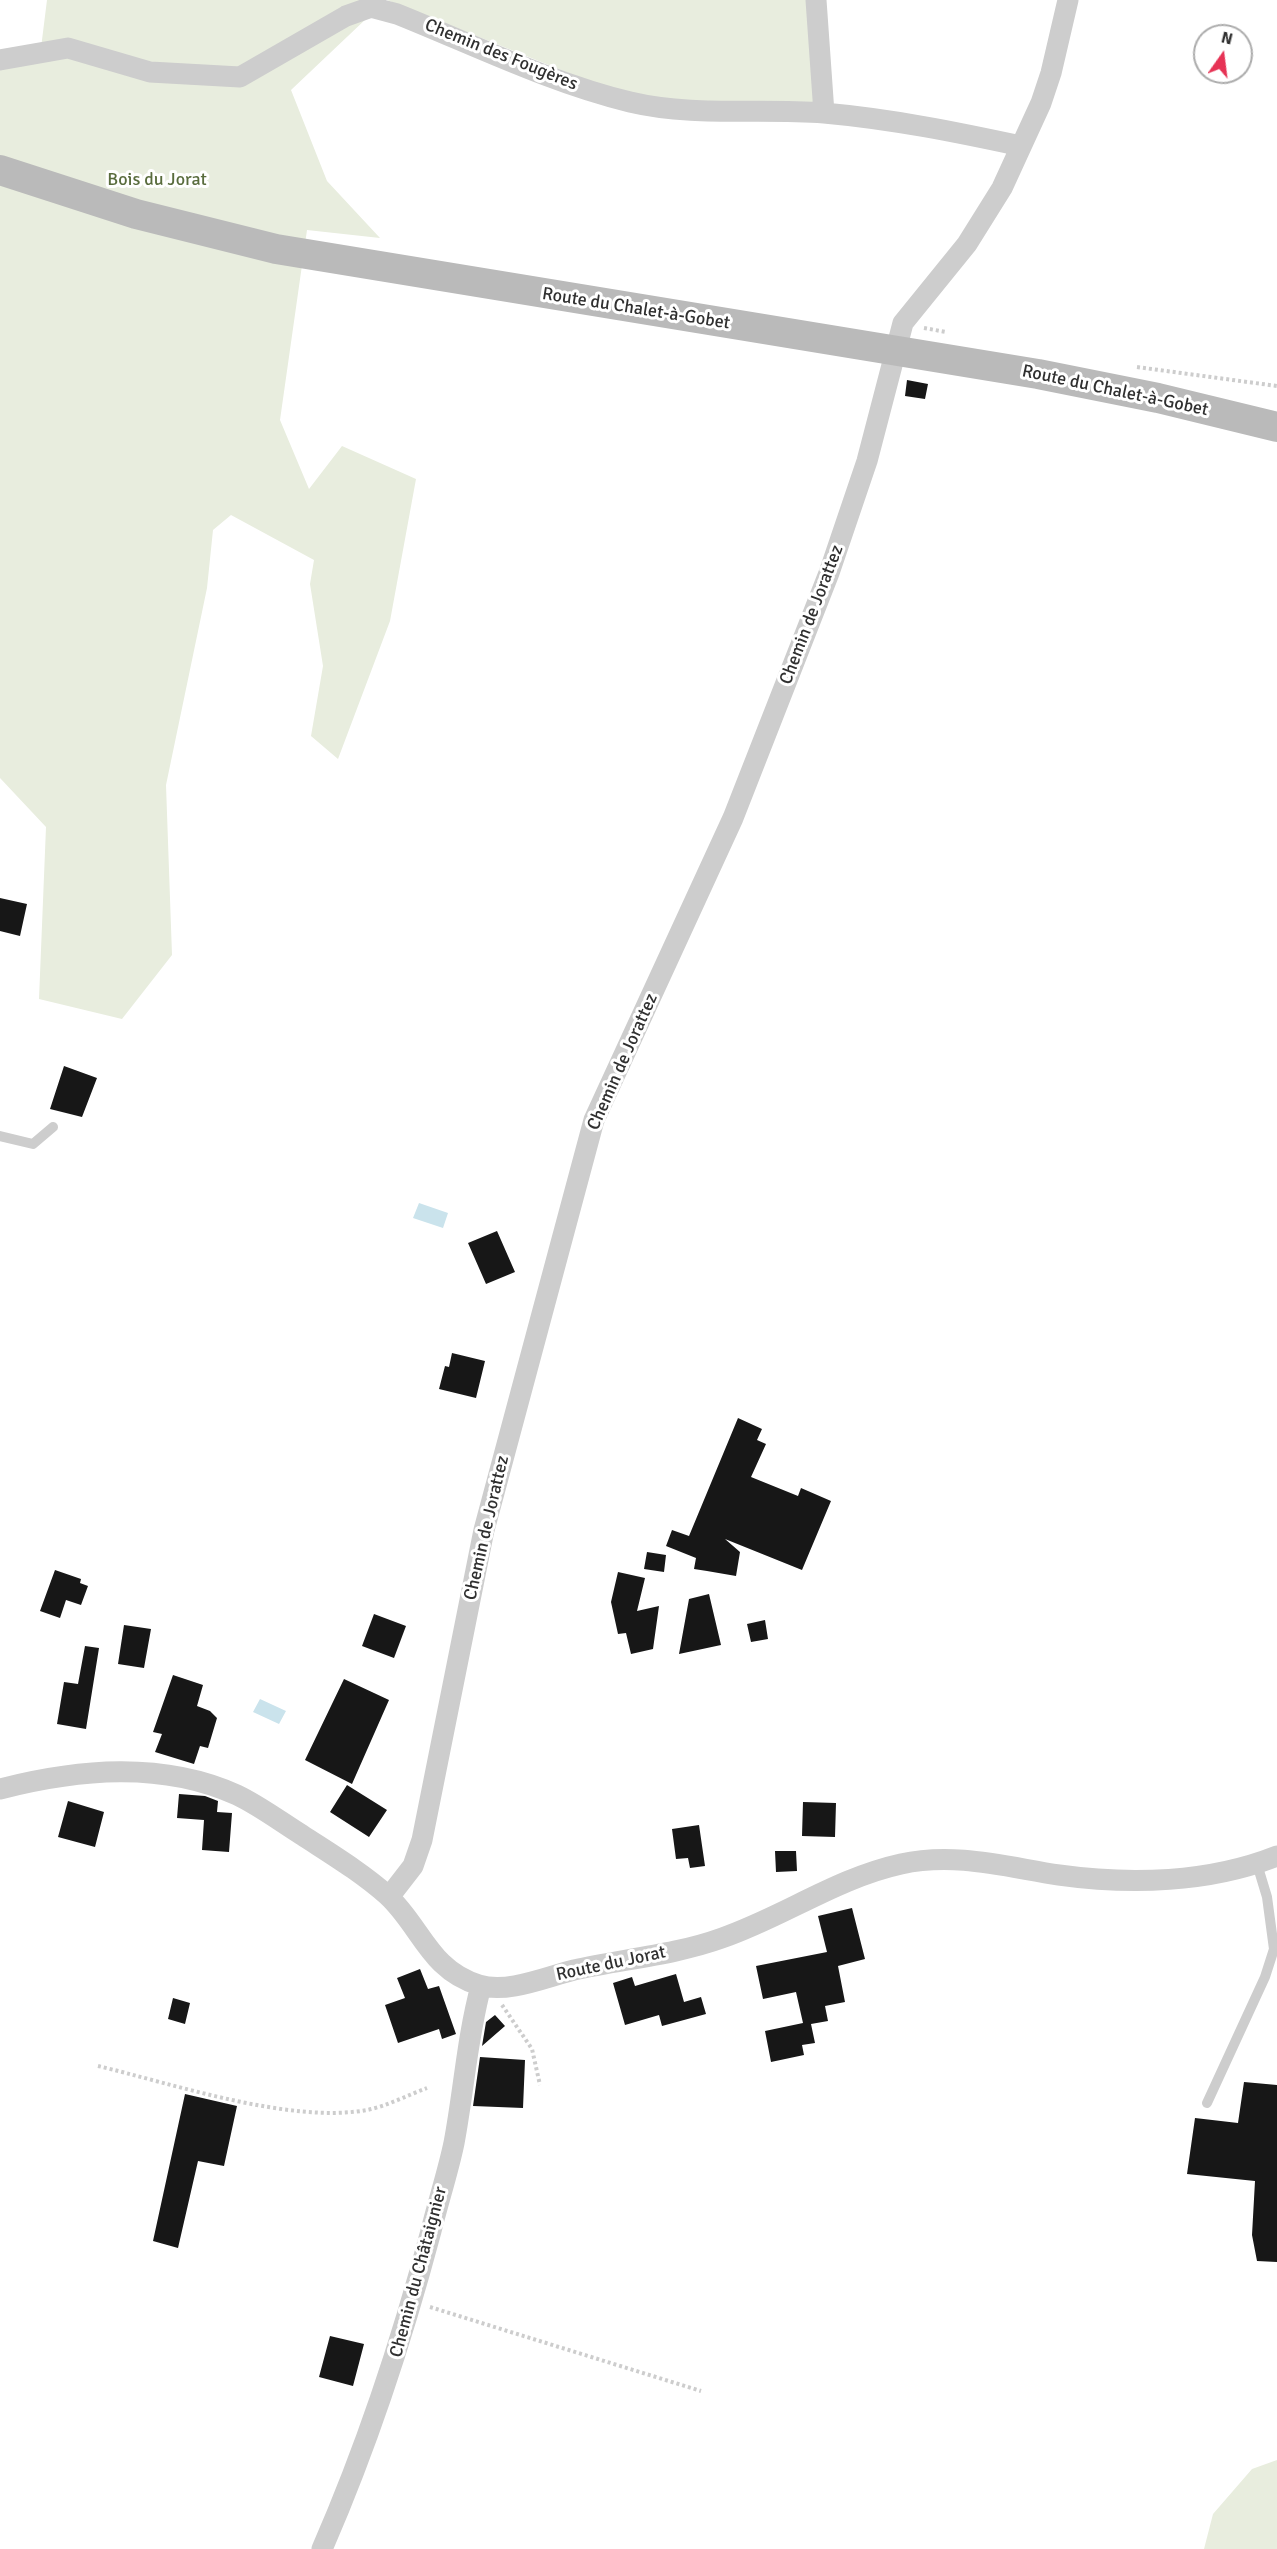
<!DOCTYPE html>
<meta charset="utf-8">
<style>
body{margin:0}
#map{position:relative;width:1277px;height:2549px;overflow:hidden;background:#fff;font-family:Signika,sans-serif}
canvas{display:block}
.north{position:absolute;left:1193px;top:24px;width:60px;height:60px;box-sizing:border-box;background:#fff;border:2px solid #acacac;border-radius:50%;rotate:14deg;font-size:16px;font-weight:700;line-height:24px;text-align:center;color:#303030}
.north::after{content:'';display:block;margin:auto;width:21px;height:27px;background:#e63355;clip-path:polygon(50% 0,100% 100%,50% 72%,0 100%)}
</style>
<div id="map">
<canvas width="1277" height="2549"></canvas>
<div class="north">N</div>
</div>
<script>
const ctx = document.querySelector('canvas').getContext('2d');
ctx.lineJoin = 'round';
function paint(path, color) { ctx.fillStyle = color; ctx.fill(path, 'evenodd'); }
function trace(path, color, width, dash) { ctx.strokeStyle = color; ctx.lineWidth = width; ctx.lineCap = dash ? 'butt' : 'round'; ctx.setLineDash(dash || []); ctx.stroke(path); }
function write(font, color, halo, rows, align = 'center') {
  ctx.font = font + ' Signika,sans-serif'; ctx.lineWidth = 6; ctx.setLineDash([]); ctx.textBaseline = 'middle'; ctx.strokeStyle = halo; ctx.fillStyle = color; for (const [text, x, y, turn = 0] of rows) {
    ctx.save(); ctx.translate(x, y); ctx.rotate((+turn || 0) * Math.PI / 180); ctx.textAlign = isNaN(turn) ? turn : align; if (halo) ctx.strokeText(text, 0, 0); ctx.fillText(text, 0, 0); ctx.restore();
  }
}
paint(new Path2D(`
 M47,0H386L291,90L327,181L380,238L307,230L280,420L309,489L342,446L416,479L390,621L338,759L311,736L323,666L310,584L314,560L231,515L213,530L207,588L166,785L172,955L122,1019L39,999L46,827L0,778V65L40,56Z
 M387,0H808L815,102L681,101L632,95L581,78Z
 M1277,2460V2549H1204L1213,2514L1252,2469Z`), '#e8edde');
paint(new Path2D(`
 M419,1203L448,1213L443,1228L413,1218Z
 M260,1699L286,1711L279,1724L253,1712Z`), '#cae3ec');
paint(new Path2D(`
 M907,380L928,384L925,399L905,396Z
 M0,898L27,904L20,936L0,931Z
 M64,1066L97,1078L82,1117L50,1109Z
 M497,1231L515,1272L486,1284L468,1243Z
 M452,1353L485,1361L476,1398L439,1389L445,1366L449,1367Z
 M738,1418L762,1429L757,1440L766,1444L751,1477L798,1496L801,1488L831,1501L802,1570L725,1539L740,1552L736,1576L707,1571L694,1569L696,1558L666,1546L672,1530L689,1536Z
 M647,1552L666,1555L664,1572L644,1569Z
 M55,1570L81,1579L80,1583L88,1586L81,1605L66,1600L60,1618L40,1611Z
 M618,1572L645,1578L637,1611L659,1606L653,1649L631,1654L626,1633L618,1634L611,1602Z
 M709,1594L721,1645L679,1654L689,1599Z
 M374,1614L406,1626L394,1658L362,1646Z
 M765,1620L768,1639L751,1642L747,1624Z
 M124,1625L151,1629L144,1668L118,1664Z
 M85,1646L99,1648L86,1729L57,1724L64,1682L78,1684Z
 M173,1675L203,1685L197,1706L210,1711L217,1718L208,1748L200,1746L194,1764L155,1752L162,1734L153,1732Z
 M344,1679L389,1700L352,1784L305,1760Z
 M347,1785L387,1810L369,1837L330,1812Z
 M179,1794L205,1796L218,1801L217,1812L232,1813L229,1852L202,1850L204,1820L177,1818Z
 M68,1801L104,1812L95,1847L58,1837Z
 M803,1802L836,1803L835,1837L802,1836Z
 M699,1825L705,1866L690,1868L688,1858L676,1859L672,1829Z
 M775,1851H796L797,1871L776,1872Z
 M852,1908L865,1959L838,1966L845,2002L825,2006L828,2021L811,2024L815,2043L802,2045L804,2055L771,2062L765,2031L803,2023L796,1992L763,1999L756,1966L827,1952L818,1916Z
 M420,1969L428,1989L439,1986L456,2034L442,2039L439,2029L398,2043L385,2005L405,1998L397,1978Z
 M676,1974L684,2002L701,1997L706,2014L662,2026L659,2015L625,2025L613,1983L632,1977L635,1986Z
 M173,1998L190,2003L185,2024L168,2019Z
 M495,2015L505,2026L482,2046L486,2022Z
 M480,2057L525,2060L523,2108L473,2106Z
 M1244,2082L1277,2085V2262L1257,2261L1252,2235L1255,2181L1187,2174L1195,2118L1238,2123Z
 M185,2094L237,2106L224,2166L198,2161L178,2248L153,2241Z
 M330,2336L364,2344L353,2386L319,2377Z`), '#171717');
trace(new Path2D(`
 M924,328L946,332
 M1137,367L1277,386
 M502,2005L532,2049L540,2085
 M98,2066C174,2084 290,2124 367,2110C387,2106 408,2095 427,2088
 M430,2307L701,2391`), '#cdcdcd', 4, [3, 3]);
trace(new Path2D(`
 M0,1136L33,1144L53,1127
 M1207,2103L1265,1977L1274,1949L1267,1897L1257,1864`), '#cdcdcd', 10);
trace(new Path2D(`
 M816,0L824,113
 M0,60L68,48L150,72L240,77L346,16L371,7L397,14C472,44 551,83 630,102C693,117 760,108 824,113C891,119 956,132 1021,146
 M0,1789C78,1769 162,1761 237,1795C260,1806 281,1822 302,1835C331,1854 361,1872 387,1895C421,1926 429,1970 479,1985C507,1994 546,1977 574,1970C623,1959 675,1955 722,1938C783,1917 837,1878 901,1864C955,1852 1006,1867 1059,1875C1130,1885 1209,1883 1277,1856
 M389,1897L413,1866L422,1840L484,1530L594,1120L733,818L829,573L867,461L903,323L967,244L1002,188L1041,103L1051,73L1068,0
 M322,2549C367,2446 402,2340 431,2231C438,2202 448,2172 454,2143C464,2090 467,2038 481,1986`), '#cdcdcd', 21);
trace(new Path2D(`
 M0,170L136,214L276,249L1038,374L1158,398L1277,427`), '#bababa', 30);
write('18px', '#303030', '#fff', [
 ["Chemin des Fougères",501,55,22],
 ["Route du Chalet-à-Gobet",636,309,9],
 ["Route du Chalet-à-Gobet",1115,391,12],
 ["Chemin de Jorattez",812,615,-69],
 ["Chemin de Jorattez",623,1062,-66],
 ["Chemin de Jorattez",487,1528,-77],
 ["Route du Jorat",611,1964,-12],
 ["Chemin du Châtaignier",419,2272,-75]
]);
write('18px', '#596c3d', '#fff', [
 ["Bois du Jorat",157,180]
]);
</script>
